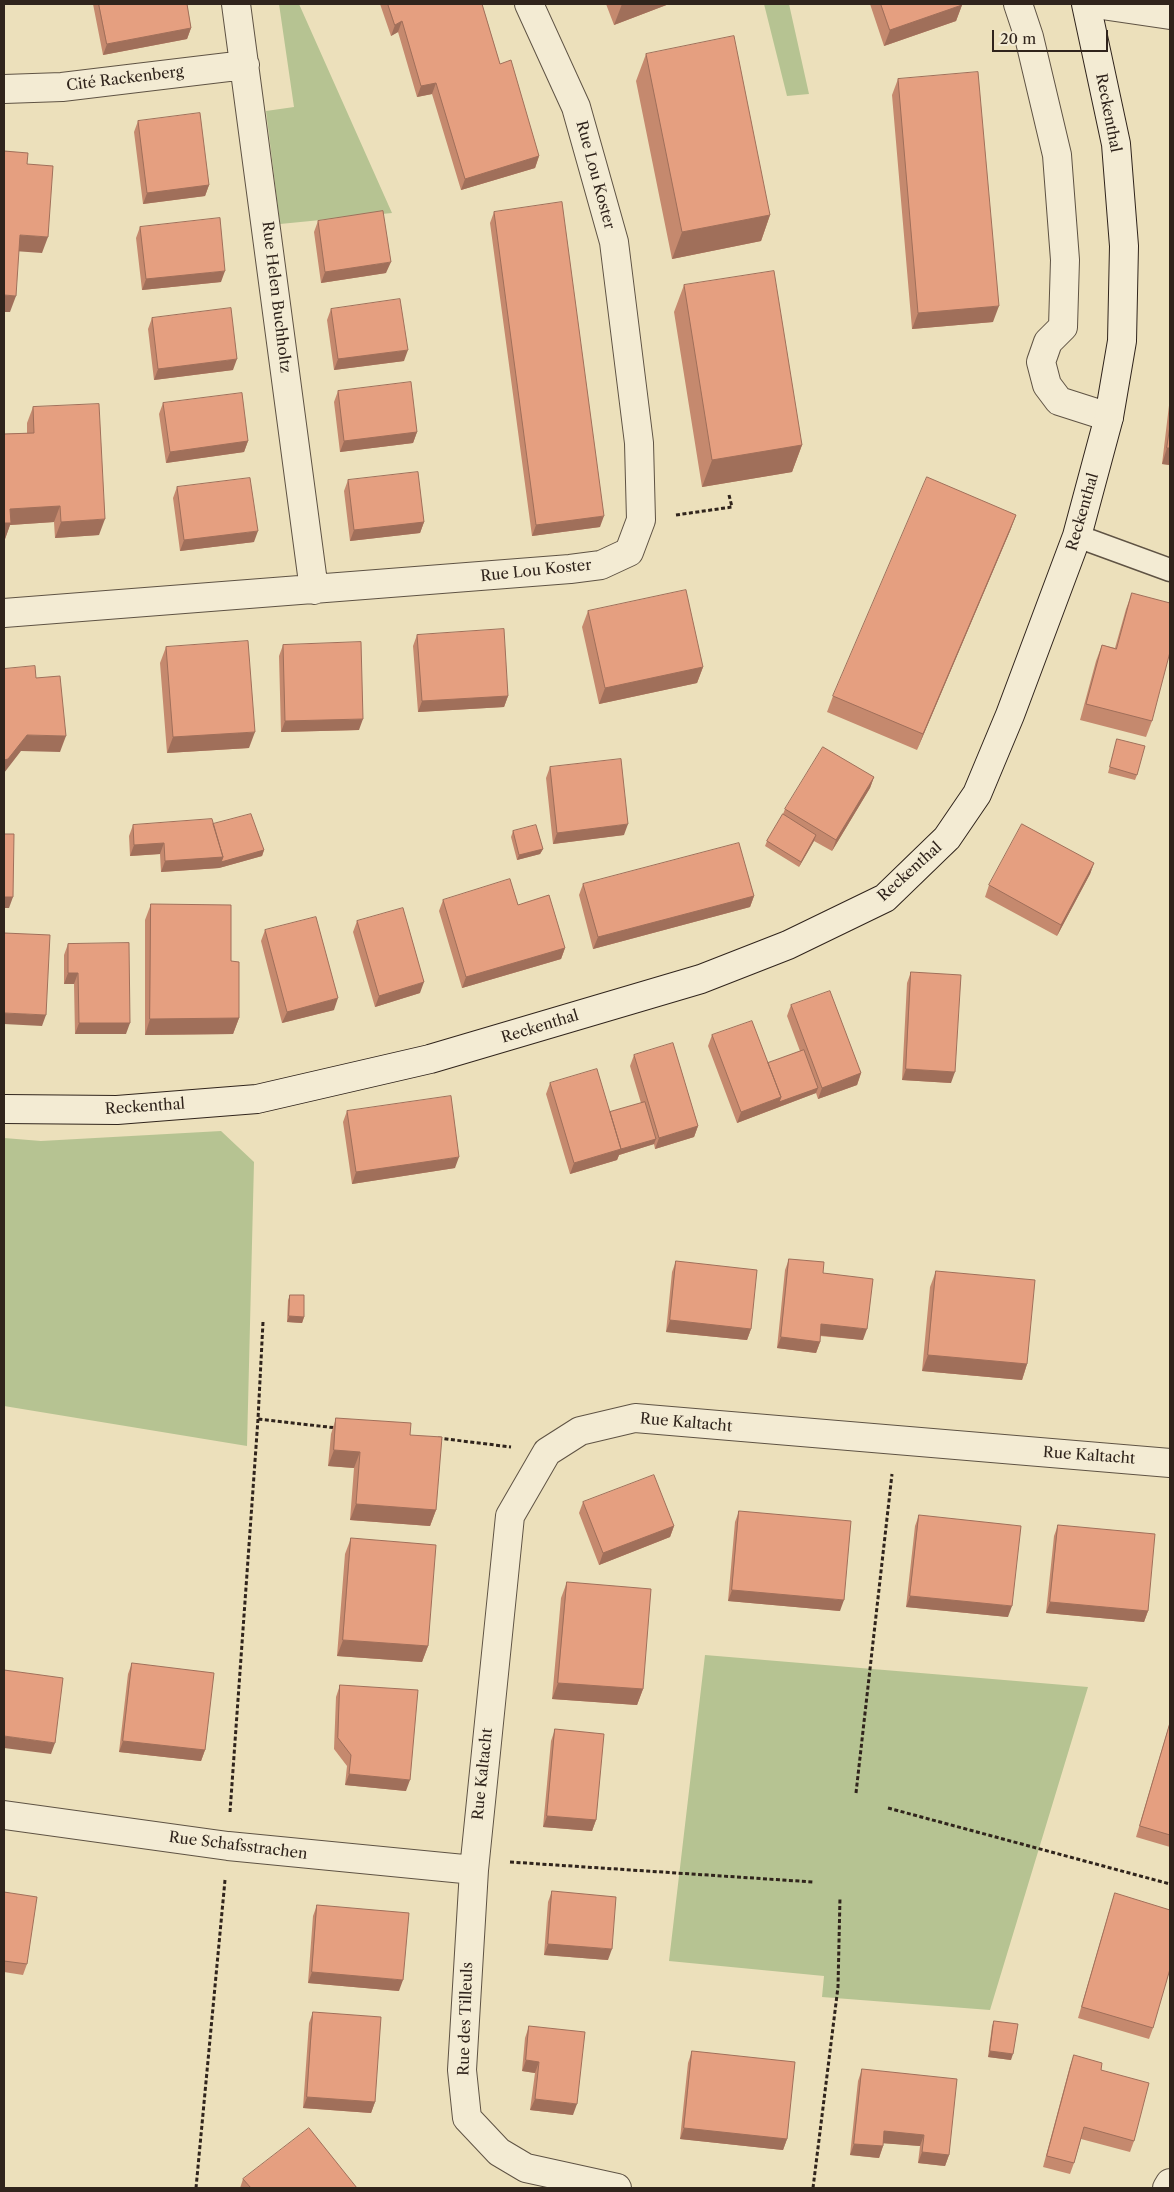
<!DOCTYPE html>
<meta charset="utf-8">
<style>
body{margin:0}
#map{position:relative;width:1174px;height:2192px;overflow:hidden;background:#ece0bb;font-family:"Libre Caslon Text",serif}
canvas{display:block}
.frame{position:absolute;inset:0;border:5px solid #30241c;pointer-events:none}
.scale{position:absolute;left:992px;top:30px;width:116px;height:22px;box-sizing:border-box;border:2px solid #30241c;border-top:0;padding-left:6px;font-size:15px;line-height:18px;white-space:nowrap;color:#30241c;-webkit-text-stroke:4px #f3ebd3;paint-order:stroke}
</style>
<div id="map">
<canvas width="1174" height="2192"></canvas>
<div class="frame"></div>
<div class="scale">20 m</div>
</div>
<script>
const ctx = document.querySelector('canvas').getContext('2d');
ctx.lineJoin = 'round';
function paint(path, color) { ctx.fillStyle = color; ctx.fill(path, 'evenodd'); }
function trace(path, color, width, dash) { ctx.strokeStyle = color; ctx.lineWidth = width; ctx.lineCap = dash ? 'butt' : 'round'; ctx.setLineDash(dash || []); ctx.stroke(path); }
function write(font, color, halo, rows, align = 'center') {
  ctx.font = font + ' "Libre Caslon Text",serif'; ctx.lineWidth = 4.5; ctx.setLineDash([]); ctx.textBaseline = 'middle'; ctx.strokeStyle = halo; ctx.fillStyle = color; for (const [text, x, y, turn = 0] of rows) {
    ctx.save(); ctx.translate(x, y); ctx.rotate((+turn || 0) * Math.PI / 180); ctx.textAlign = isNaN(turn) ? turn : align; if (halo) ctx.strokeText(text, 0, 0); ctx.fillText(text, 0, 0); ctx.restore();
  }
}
paint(new Path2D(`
 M279,4H299L392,213L280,224L266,111L294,107Z
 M764,4H789L809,94L787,96Z
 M221,1131L254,1162L247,1446L4,1406V1138L41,1141Z
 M705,1655L1088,1687L990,2010L822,1997L824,1976L669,1961Z`), '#b6c392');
const lane = new Path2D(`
 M1077,536L1170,570`);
const street = new Path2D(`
 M236,4L314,590
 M1018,4L1029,37L1057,155L1065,260L1063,327L1048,342L1041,362L1047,385L1059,401L1109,417
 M1095,4L1170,15
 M4,89L62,87L245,65
 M4,613L570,569L601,565L629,552L641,520L639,443L614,242L576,107L529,4
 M4,1815L228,1846L474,1870
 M617,2188L526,2168L499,2152L467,2118L462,2070L474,1870L510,1516L547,1452L580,1431L635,1418L1170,1463
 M1167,2188L1170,2183`);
const secondary = new Path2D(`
 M4,1109L117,1110L257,1099L430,1059L701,979L788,945L885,898L947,838L977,794L1010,715L1077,536L1109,417L1122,341L1124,246L1116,144L1086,4`);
trace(lane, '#5f5344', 25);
trace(street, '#5f5344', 30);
trace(secondary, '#30241c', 30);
trace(new Path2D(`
 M676,515L732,507L729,495
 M263,1322L258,1419L337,1428
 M438,1438L511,1447
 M856,1793L892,1474
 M888,1808L1170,1884
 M230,1812L258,1419
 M510,1862L813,1882
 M196,2188L225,1880
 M813,2188L838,1987L840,1897`), '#30241c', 3, [4, 2.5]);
trace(lane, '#f3ebd3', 22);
trace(street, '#f3ebd3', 28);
trace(secondary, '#f3ebd3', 28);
paint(new Path2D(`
 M93,4H187L191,28L187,39L103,55Z
 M380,4H482L500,64L539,156L535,168L461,190L432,94L417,97L398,32L391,36Z
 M606,4H669L614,25Z
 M870,4H962V5L956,21L884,46Z
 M646,54L770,215L761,241L672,259L636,81Z
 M898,79L993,322L912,329L892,95Z
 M138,121L209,185L205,196L143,204L134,132Z
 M494,212L600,527L532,536L490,223Z
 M318,221L386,273L321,283L314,232Z
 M140,227L221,282L142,290L136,238Z
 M684,285L802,445L792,472L702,487L674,312Z
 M331,309L404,361L334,370L327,320Z
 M152,318L233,370L154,380L148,329Z
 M338,391L417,432L413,443L340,452L334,402Z
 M1170,397V465L1162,464Z
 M163,403L248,441L244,452L166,463L159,414Z
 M33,407L99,535L55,538L54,522L10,525L5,539H4V434L27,433V423Z
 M348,480L424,522L420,533L350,541L344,491Z
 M177,487L254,542L180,551L173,498Z
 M1016,515L1010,531L917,750L827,712L833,696Z
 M1132,593L1152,721L1146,737L1080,720L1096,661L1102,645L1115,648L1126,609Z
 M588,611L703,667L697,683L599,704L582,627Z
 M417,635L508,696L504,707L418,712L413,646Z
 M283,645L359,730L281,732L279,656Z
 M166,647L249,748L167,753L160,663Z
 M1117,739L1137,775L1135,780L1108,773Z
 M550,767L624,835L553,844L546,778Z
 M874,777L870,788L832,851L814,841L799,867L765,846L767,841L783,814L785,809Z
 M213,824L264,850L262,856L219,868L161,872L160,854L130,856L129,836L133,825Z
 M513,831L543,849L540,854L517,860L511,837Z
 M1094,863L1090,874L1057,936L985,897L989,885Z
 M583,884L754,896L750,907L593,949L579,895Z
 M443,900L518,905L565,948L561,959L462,988L439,911Z
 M151,904L239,1018L233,1034L145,1035V920Z
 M357,921L420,993L375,1007L353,932Z
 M265,930L334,1010L282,1023L261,941Z
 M68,944L126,1034H75L74,984H64V955Z
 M911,972L951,1083L902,1080L907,983Z
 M791,1005L861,1073L857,1085L818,1099L816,1093L737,1123L708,1046L712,1035L768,1063L800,1051L787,1016Z
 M634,1055L698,1126L694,1137L655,1149L654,1144L619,1155L617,1160L570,1174L546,1094L550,1083L610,1112L641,1103L630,1066Z
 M347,1111L455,1168L352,1184L343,1122Z
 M789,1259L823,1273L863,1340L820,1336V1342L816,1353L777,1348L785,1270Z
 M676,1261L751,1329L747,1340L666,1332L672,1272Z
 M936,1271L1027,1364L1022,1380L922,1371L930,1287Z
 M290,1295L304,1317L302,1323L287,1322L288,1300Z
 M336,1418L410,1435L436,1510L430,1526L350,1520L354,1468L328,1466L331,1434Z
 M583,1502L674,1526L670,1537L599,1565L579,1513Z
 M739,1511L840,1611L728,1601L735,1522Z
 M919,1515L1008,1617L906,1607L915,1526Z
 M1058,1525L1148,1611L1144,1622L1046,1613L1054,1536Z
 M351,1538L428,1646L422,1662L337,1656L345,1554Z
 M567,1582L643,1689L637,1705L552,1699L561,1598Z
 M132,1663L205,1750L201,1761L119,1752L128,1674Z
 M340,1685L406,1791L345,1785L347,1766L334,1749L336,1697Z
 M1170,1722V1847L1136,1837Z
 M555,1729L596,1820L592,1831L543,1827L551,1741Z
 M552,1891L608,1960L544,1955L548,1902Z
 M4,1892L27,1964L23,1975L4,1972Z
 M1115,1893L1153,2028L1149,2039L1078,2018L1111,1905Z
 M317,1905L399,1991L308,1983L313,1916Z
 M313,2012L375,2102L371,2113L303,2108L309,2023Z
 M994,2021L1011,2060L988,2057L992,2026Z
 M529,2026L573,2115L530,2110L535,2073L522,2071L525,2038Z
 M692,2051L787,2139L783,2150L680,2139L688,2063Z
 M1074,2055L1101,2070L1134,2141L1130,2152L1081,2139L1074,2163L1070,2174L1043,2167L1070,2066Z
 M862,2069L949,2155L945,2166L918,2163L920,2146L883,2143V2146L879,2158L850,2155L858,2081Z
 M243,2179L357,2188H240Z`), '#c5896e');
paint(new Path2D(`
 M622,4H669L614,25Z
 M962,5L956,21L884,46L890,30Z
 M402,21L398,32L391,36L395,25Z
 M191,28L187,39L103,55L107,44Z
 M436,83L432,94L417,97L421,86Z
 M539,156L535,168L461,190L465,179Z
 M209,185L205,196L143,204L147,193Z
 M770,215L761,241L672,259L682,232Z
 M20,235L48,237L42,253L14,251Z
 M391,262L386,273L321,283L325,272Z
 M225,271L221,282L142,290L146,279Z
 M4,295L16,296L10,312H4Z
 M999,306L993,322L912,329L918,313Z
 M408,350L404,361L334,370L338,359Z
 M237,359L233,370L154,380L158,369Z
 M417,432L413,443L340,452L344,441Z
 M248,441L244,452L166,463L170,452Z
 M802,445L792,472L702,487L712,460Z
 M1167,448H1170V465L1162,464Z
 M60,506L54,522L10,525L5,539H4V523L10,509Z
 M1016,515L1010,531L917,750L923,734Z
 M604,516L600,527L532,536L536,525Z
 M105,519L99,535L55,538L61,522Z
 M424,522L420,533L350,541L354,530Z
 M258,531L254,542L180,551L184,540Z
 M703,667L697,683L599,704L605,688Z
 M508,696L504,707L418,712L422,701Z
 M363,719L359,730L281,732L285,721Z
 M255,732L249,748L167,753L173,737Z
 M27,735L66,736L60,752L21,751L4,773V760Z
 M874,777L870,788L832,851L836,840Z
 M628,824L624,835L553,844L557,833Z
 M816,835L814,841L799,867L801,862Z
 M164,843L160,854L130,856L134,845Z
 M543,849L540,854L517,860L519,855Z
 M264,850L262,856L219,868L161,872L165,861Z
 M1094,863L1090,874L1057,936L1061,925Z
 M754,896L750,907L593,949L598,937Z
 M4,897H13L9,908H4Z
 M565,948L561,959L462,988L466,977Z
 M68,973H78L74,984H64Z
 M424,982L420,993L375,1007L379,996Z
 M338,998L334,1010L282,1023L287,1012Z
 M4,1013L46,1015L42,1026L4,1024Z
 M239,1018L233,1034L145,1035L150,1019Z
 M79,1023H130L126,1034H75Z
 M906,1069L955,1072L951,1083L902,1080Z
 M861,1073L857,1085L818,1099L822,1088Z
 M818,1088L816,1093L737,1123L741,1112L781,1097Z
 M698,1126L694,1137L655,1149L659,1138Z
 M656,1139L654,1144L619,1155L617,1160L570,1174L574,1163Z
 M459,1157L455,1168L352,1184L356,1172Z
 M289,1316L304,1317L302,1323L287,1322Z
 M670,1320L751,1329L747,1340L666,1332Z
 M821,1324L867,1329L863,1340L817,1335Z
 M781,1337L820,1342L816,1353L777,1348Z
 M928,1355L1027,1364L1022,1380L922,1371Z
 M334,1450L360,1452L354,1468L328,1466Z
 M356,1504L436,1510L430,1526L350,1520Z
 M674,1526L670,1537L599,1565L603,1553Z
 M732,1590L844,1600L840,1611L728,1601Z
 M910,1596L1012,1606L1008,1617L906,1607Z
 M1050,1602L1148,1611L1144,1622L1046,1613Z
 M343,1640L428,1646L422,1662L337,1656Z
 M558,1683L643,1689L637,1705L552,1699Z
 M4,1736L55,1743L51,1754L4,1748Z
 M123,1741L205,1750L201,1761L119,1752Z
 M349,1774L410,1780L406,1791L345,1785Z
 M547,1816L596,1820L592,1831L543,1827Z
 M548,1944L612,1949L608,1960L544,1955Z
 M312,1972L403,1980L399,1991L308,1983Z
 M990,2051L1013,2054L1011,2060L988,2057Z
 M526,2060L539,2062L535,2073L522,2071Z
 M307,2097L375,2102L371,2113L303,2108Z
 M535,2099L577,2104L573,2115L530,2110Z
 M684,2128L787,2139L783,2150L680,2139Z
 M884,2131L924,2135L920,2146L880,2143Z
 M854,2144L883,2146L879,2158L850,2155Z
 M922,2152L949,2155L945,2166L918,2163Z`), '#a06f5a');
const building = new Path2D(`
 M99,4H187L191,28L107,44Z
 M388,4H482L500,64L511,60L539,156L465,179L436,83L421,86L402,21L395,25Z
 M881,4H962V5L890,30Z
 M734,36L770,215L682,232L646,54Z
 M978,72L999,306L918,313L898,79Z
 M200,113L209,185L147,193L138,121Z
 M4,151L28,153L27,164L53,166L48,237L20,235L16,296L4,295Z
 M562,202L604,516L536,525L494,212Z
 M383,211L391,262L325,272L318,221Z
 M220,218L225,271L146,279L140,227Z
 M774,271L802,445L712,460L684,285Z
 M400,299L408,350L338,359L331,309Z
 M231,308L237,359L158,369L152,318Z
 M411,382L417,432L344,441L338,391Z
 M242,393L248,441L170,452L163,403Z
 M99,404L105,519L61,522L60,506L10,509L11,523H4V434L34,433L33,407Z
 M1170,426V448H1167Z
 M418,472L424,522L354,530L348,480Z
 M927,477L1016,515L923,734L833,696Z
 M250,478L258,531L184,540L177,487Z
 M686,590L703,667L605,688L588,611Z
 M1132,593L1170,603V652L1152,721L1086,704L1102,645L1116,649Z
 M504,629L508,696L422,701L417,635Z
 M248,641L255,732L173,737L166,647Z
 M361,642L363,719L285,721L283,645Z
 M35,666L36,678L60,676L66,736L27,735L8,759L4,760V669Z
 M1117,739L1145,746L1137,775L1110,767Z
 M823,747L874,777L836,840L785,809Z
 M621,759L628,824L557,833L550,767Z
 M251,814L264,850L221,862L223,857L213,824Z
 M783,814L816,835L801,862L767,841Z
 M212,819L223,857L165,861L164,843L134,845L133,825Z
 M1022,824L1094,863L1061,925L989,885Z
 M536,825L543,849L519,855L513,831Z
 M4,834H14L13,897H4Z
 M739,843L754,896L598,937L583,884Z
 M510,879L518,905L549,895L565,948L466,977L443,900Z
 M151,904L231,905V961L239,962V1018L150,1019Z
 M403,908L424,982L379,996L357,921Z
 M316,917L338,998L287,1012L265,930Z
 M4,933L50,935L46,1015L4,1013Z
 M129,943L130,1023H79L78,973H68V944Z
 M911,972L961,975L955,1072L906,1069Z
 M830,991L861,1073L822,1088L791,1005Z
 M752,1021L781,1097L741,1112L712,1035Z
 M673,1043L698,1126L659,1138L634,1055Z
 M804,1050L818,1088L779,1102L781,1097L768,1063Z
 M597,1069L621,1149L574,1163L550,1083Z
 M451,1096L459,1157L356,1172L347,1111Z
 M645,1102L656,1139L621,1149L610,1112Z
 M789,1259L824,1262L823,1273L873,1279L867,1329L821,1324L820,1342L781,1337Z
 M676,1261L757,1270L751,1329L670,1320Z
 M936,1271L1035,1280L1027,1364L928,1355Z
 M290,1295H304V1317L289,1316Z
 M336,1418L411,1423L410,1435L442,1437L436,1510L356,1504L360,1452L334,1450Z
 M654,1475L674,1526L603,1553L583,1502Z
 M739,1511L851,1521L844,1600L732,1590Z
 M919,1515L1021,1526L1012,1606L910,1596Z
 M1058,1525L1155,1534L1148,1611L1050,1602Z
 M351,1538L436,1545L428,1646L343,1640Z
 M567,1582L651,1589L643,1689L558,1683Z
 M132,1663L214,1673L205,1750L123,1741Z
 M4,1670L63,1678L55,1743L4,1736Z
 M340,1685L418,1690L410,1780L349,1774L351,1755L338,1738Z
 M1170,1723V1835L1140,1826Z
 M555,1729L604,1734L596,1820L547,1816Z
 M552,1891L616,1897L612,1949L548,1944Z
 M4,1892L37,1897L27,1964L4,1961Z
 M1115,1893L1170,1910V1969L1153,2028L1082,2007Z
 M317,1905L409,1913L403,1980L312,1972Z
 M313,2012L381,2017L375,2102L307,2097Z
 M994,2021L1018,2024L1013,2054L990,2051Z
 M529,2026L585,2032L577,2104L535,2099L539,2062L526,2060Z
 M692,2051L795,2062L787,2139L684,2128Z
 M1074,2055L1102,2063L1101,2070L1149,2083L1134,2141L1084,2127L1074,2163L1047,2156Z
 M862,2069L957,2079L949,2155L922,2152L924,2135L884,2131L883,2146L854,2144Z
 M309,2128L357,2188H251L243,2179Z`);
paint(building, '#e59f80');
trace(building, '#a06f5a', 1);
write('15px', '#30241c', '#f3ebd3', [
 ["Cité Rackenberg",125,79,-7],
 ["Reckenthal",1108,113,79],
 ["Rue Lou Koster",595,175,75],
 ["Rue Helen Buchholtz",276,297,83],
 ["Reckenthal",1083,512,-74],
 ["Rue Lou Koster",536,571,-6],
 ["Reckenthal",910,872,-42],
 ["Reckenthal",540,1027,-17],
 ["Reckenthal",145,1107,-4],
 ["Rue Kaltacht",686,1423,5],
 ["Rue Kaltacht",1089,1456,4],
 ["Rue Kaltacht",483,1774,-84],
 ["Rue Schafsstrachen",238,1846,7],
 ["Rue des Tilleuls",466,2019,-88]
]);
</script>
